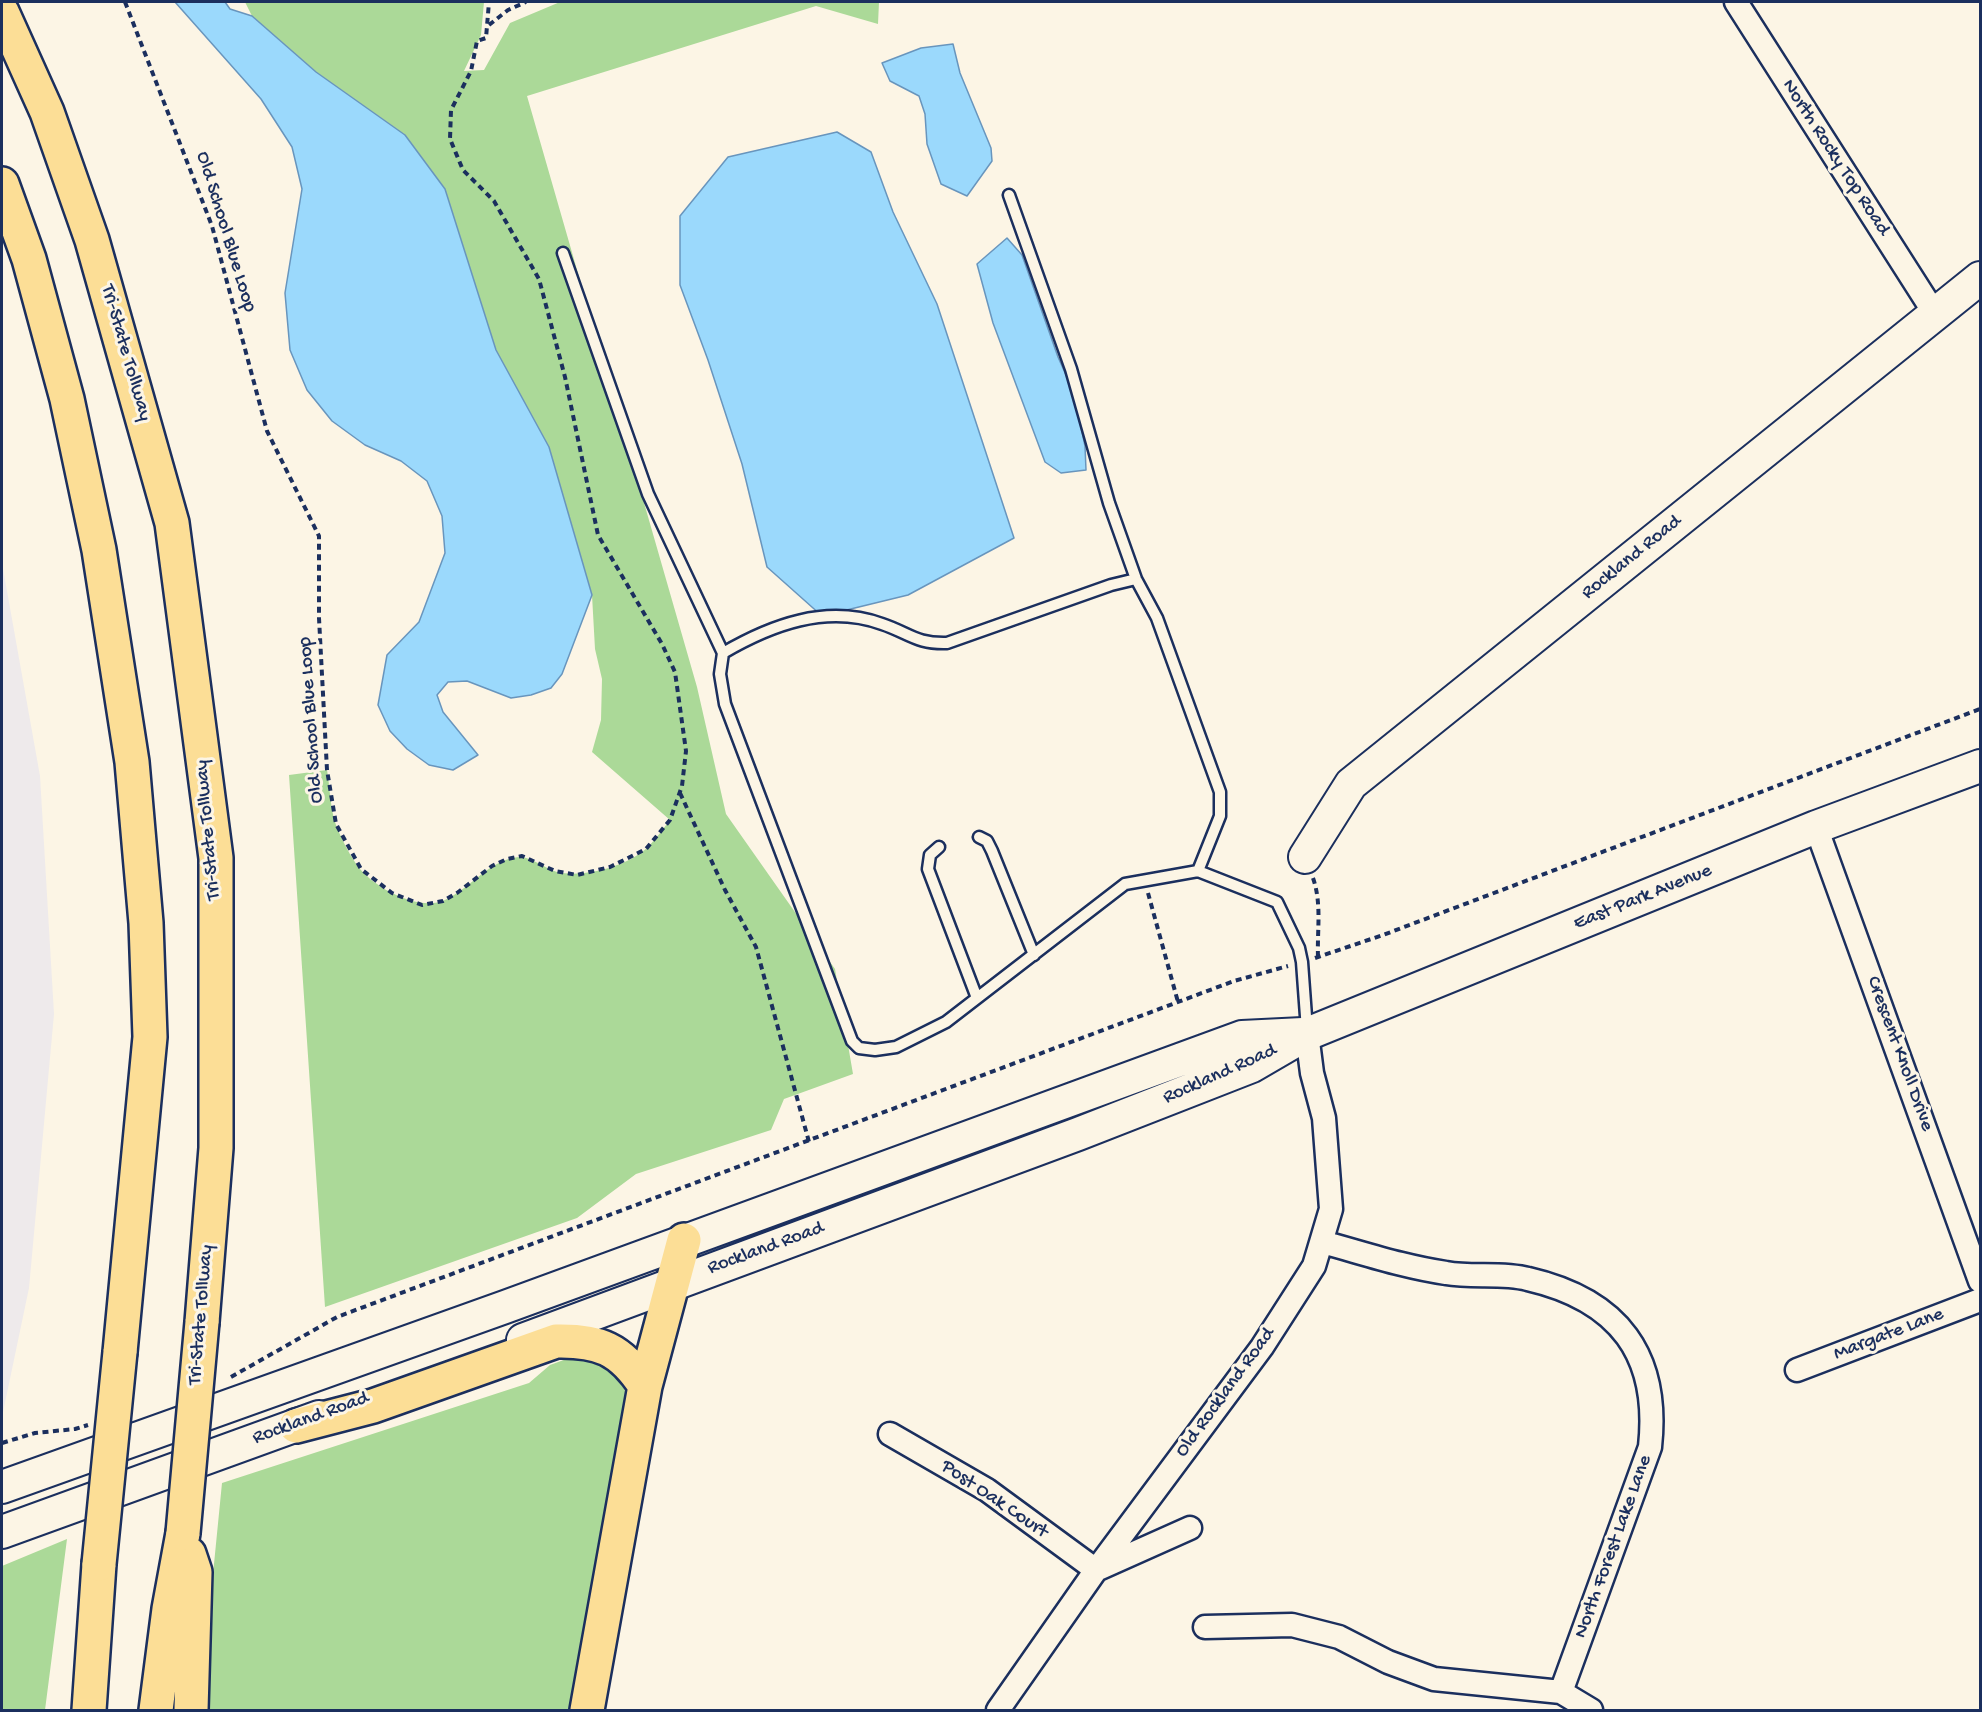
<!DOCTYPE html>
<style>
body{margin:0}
#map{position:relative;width:1982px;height:1712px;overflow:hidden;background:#fcf5e5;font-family:"Gochi Hand",sans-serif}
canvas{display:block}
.frame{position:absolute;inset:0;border:3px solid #1b2f5e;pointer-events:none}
</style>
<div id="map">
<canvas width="1982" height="1712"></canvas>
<div class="frame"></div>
</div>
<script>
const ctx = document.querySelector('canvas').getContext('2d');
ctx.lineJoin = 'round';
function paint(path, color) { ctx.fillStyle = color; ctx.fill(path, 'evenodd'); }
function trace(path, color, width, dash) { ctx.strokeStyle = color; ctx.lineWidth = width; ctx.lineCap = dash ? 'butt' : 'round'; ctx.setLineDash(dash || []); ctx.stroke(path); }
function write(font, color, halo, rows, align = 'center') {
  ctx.font = font + ' "Gochi Hand",sans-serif'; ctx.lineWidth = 6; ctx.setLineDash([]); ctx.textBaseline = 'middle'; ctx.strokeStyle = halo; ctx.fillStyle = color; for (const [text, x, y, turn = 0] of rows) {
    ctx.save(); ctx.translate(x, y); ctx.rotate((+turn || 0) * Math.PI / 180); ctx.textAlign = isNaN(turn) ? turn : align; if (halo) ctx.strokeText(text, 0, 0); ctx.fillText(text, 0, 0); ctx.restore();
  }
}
paint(new Path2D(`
 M2,563L40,776L54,1014L29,1288L2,1417Z`), '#eeeaeb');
paint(new Path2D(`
 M245,2H484L481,35L464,71L484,70L510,23L560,2H879L878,24L816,6L527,96L697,687L726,814L835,969L853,1074L784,1099L771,1130L636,1174L577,1218L325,1307L289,775L327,770C330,787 330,808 336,825C341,838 351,858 360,869C377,889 420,912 445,900C471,888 490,859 519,857C530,856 546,869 557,872C583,878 626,867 647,848C655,840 663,829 670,820L592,752L601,720L602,679L595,649L592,595L549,447L496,350L445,189L405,135L316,72L252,16Z
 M572,1357L601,1359L618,1375L638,1421L579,1710H207L205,1655L222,1483L529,1383L550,1365Z
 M67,1539L45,1710H2V1566Z`), '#abd998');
const water = new Path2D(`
 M175,2H225L230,9L252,16L316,72L405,135L445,189L496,350L549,447L592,595L562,674L551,688L531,695L511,698L467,681L448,682L437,695L443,712L478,755L453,770L429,765L407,749L390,731L378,705L387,655L419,622L445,553L442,516L427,481L401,461L365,445L332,421L307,390L290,350L285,293L302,189L292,147L261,99Z
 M953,44L960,73L991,148L992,161L967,196L941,184L927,144L925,114L919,96L890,81L882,63L921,48Z
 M837,132L871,152L893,212L937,304L1014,538L908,595L822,616L767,567L742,464L708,360L680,285V216L728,157Z
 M1007,238L1022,255L1058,357L1074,393L1085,446L1086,470L1061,473L1045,462L993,323L977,264Z`);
paint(water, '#9bd9fc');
trace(water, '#6895bd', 1.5);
const lane = new Path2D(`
 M1009,195L1071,369L1109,503L1136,579L1157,618L1220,792V816L1198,871
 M563,253L648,494L723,653L720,674L725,704L852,1041L859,1048L875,1050L896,1047L946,1022L1125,884L1198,871L1277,902L1299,948L1302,962L1307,1030
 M723,653C771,625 826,604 882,624C909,633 916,644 947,643L1111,585L1136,579
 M979,837L987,841L992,851L1034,955
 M939,847L930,855L928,869L977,998`);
const street = new Path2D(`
 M1736,2L1935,314
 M1816,827L1980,1281
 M1322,1242C1363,1253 1404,1267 1446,1273C1473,1278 1501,1272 1528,1279C1619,1300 1660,1355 1650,1447L1561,1692
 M1797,1370L1980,1300
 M890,1434L987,1490L1096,1570L1190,1528
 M1205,1627L1292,1625L1339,1637L1388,1662L1434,1679L1561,1692L1591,1710
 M998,1710L1096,1570L1262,1347L1314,1266L1331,1209L1324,1118L1312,1073L1307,1034`);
const secondary = new Path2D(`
 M1305,857L1351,784L1980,278
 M523,1340L1078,1134L1252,1066L1307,1034L1816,827L1980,766
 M2,1487L505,1307L1242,1037L1303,1034
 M2,1532L319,1417`);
const highway = new Path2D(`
 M2,12L47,112L92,240L172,523L216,858V1148L202,1322
 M2,184L29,259L67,399L99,550L132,762L146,923L150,1037L120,1352
 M296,1426L373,1406L556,1341C599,1340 621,1349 645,1386
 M189,1554L195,1572L191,1710
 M89,1710L99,1564
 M156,1710L169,1609L183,1533
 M587,1710L645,1386L684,1240`);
trace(lane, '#1b2f5e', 15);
trace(street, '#1b2f5e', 27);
trace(secondary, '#1b2f5e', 36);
trace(highway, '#1b2f5e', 38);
trace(new Path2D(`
 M125,2L212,226L267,431L319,536V618L327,770L336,824L361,869L392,893L422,905L443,901L457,893L492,866L507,859L522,856L555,871L577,875L610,867L646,849L670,820L682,786L686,751L675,672L662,644L598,535L565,377L539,279L494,201L463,170L450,139L451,110L471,71L477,41L486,38L489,2
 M489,25L508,10L526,2
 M680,793L725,890L756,947L809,1142
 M1313,878C1322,904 1317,930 1318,957
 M1148,893L1178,1002
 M1315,958L1383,935L1980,709
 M231,1377L337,1317L1234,981L1288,966
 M2,1443L35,1433L75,1429L88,1425`), '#1b2f5e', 4, [6, 4.5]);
trace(lane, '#fcf5e5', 10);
trace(street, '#fcf5e5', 22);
trace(secondary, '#fcf5e5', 32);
trace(highway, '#fcde96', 33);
const highwayBridge = new Path2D(`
 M183,1533L202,1322
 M99,1564L120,1352`);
trace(highwayBridge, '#1b2f5e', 38, []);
trace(highwayBridge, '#fcde96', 33);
write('20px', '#1b2f5e', '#fcf5e5', [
 ["North Rocky Top Road",1835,158,57],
 ["Old School Blue Loop",225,232,73],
 ["Tri-State Tollway",125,353,74],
 ["Rockland Road",1632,558,-39],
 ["Old School Blue Loop",312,720,-94],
 ["Tri-State Tollway",209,830,-95],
 ["East Park Avenue",1643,898,-22],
 ["Crescent Knoll Drive",1899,1054,70],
 ["Rockland Road",1220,1075,-24],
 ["Rockland Road",766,1249,-20],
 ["Tri-State Tollway",202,1315,-85],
 ["Margate Lane",1889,1335,-21],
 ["Old Rockland Road",1226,1393,-54],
 ["Rockland Road",311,1419,-20],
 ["Post Oak Court",994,1500,34],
 ["North Forest Lake Lane",1614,1547,-70]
]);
</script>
